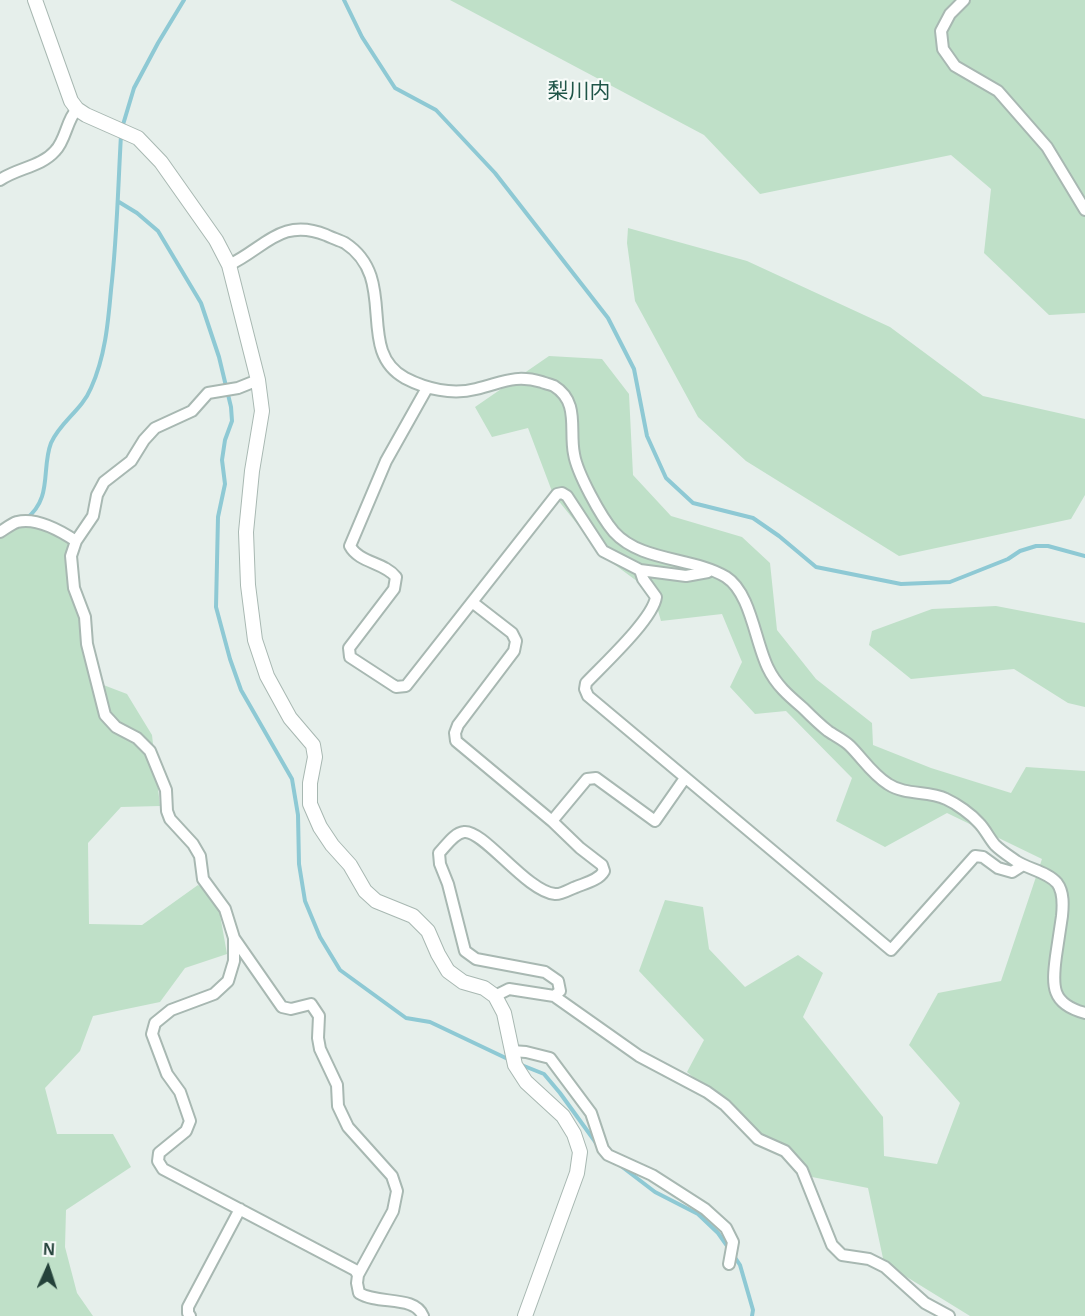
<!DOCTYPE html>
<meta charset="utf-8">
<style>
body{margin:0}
#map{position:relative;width:1085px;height:1316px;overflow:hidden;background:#e6efeb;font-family:Helvetica,sans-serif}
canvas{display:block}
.north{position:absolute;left:18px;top:1238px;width:60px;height:60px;-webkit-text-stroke:4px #f7fbf9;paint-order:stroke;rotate:3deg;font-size:16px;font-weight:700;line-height:24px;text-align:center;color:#24423a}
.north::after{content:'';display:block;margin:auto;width:21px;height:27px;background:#24423a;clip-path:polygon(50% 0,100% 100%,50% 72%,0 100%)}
</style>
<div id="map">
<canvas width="1085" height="1316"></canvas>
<div class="north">N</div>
</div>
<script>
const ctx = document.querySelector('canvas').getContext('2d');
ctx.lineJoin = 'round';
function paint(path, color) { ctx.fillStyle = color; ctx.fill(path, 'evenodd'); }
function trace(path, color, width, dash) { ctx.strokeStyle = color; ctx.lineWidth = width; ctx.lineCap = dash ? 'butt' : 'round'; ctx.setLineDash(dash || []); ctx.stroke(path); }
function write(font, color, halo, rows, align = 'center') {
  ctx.font = font + ' Helvetica,"Noto Sans JP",sans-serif'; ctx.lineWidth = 4.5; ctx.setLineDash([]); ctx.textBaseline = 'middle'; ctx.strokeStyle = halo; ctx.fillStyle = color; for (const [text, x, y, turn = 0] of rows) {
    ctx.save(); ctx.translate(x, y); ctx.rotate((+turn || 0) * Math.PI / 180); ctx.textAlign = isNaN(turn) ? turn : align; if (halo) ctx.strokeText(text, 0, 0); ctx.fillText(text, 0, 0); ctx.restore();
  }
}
paint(new Path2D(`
 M450,0H1085V313L1049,315L984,253L991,189L951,155L760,194L704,135Z
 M628,228L747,261L890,327L983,396L1085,419V495L1071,519L899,556L746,461L698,417L635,301L627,243Z
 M549,356L602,359L629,394L633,475L671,516L742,537L770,563L777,630L816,679L872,723L873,745L931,768L1011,793L1026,767L1085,771V1316H970L884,1263L868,1188L812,1177L687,1072L704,1040L639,971L665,900L703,907L709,949L745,987L798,955L823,973L803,1017L883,1117L884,1156L937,1164L960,1103L909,1045L938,993L1001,981L1042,859L947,813L885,847L836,821L852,778L786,711L755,714L730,687L742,662L722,614L661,621L653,593L603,556L553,494L528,428L492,437L475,407Z
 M26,522L71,542L70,572L93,681L127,694L152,735L160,806L121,807L88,843L89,924L142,925L198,885L217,898L227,954L185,968L160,1002L93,1016L80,1051L45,1088L57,1134H113L131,1167L66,1210L65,1247L77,1293L93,1316H0V537Z
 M996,606L1085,623V707L1068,703L1014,669L911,679L869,645L872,631L932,609Z`), '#bfe0c8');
trace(new Path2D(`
 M344,0L362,37L395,88L436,110L495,173L608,318L634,369L647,436L666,478L693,503L753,518L779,536L816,567L901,584L950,582L1008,559L1020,551L1036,546H1048L1085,556
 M122,128L134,88L158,43L184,0
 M119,202L137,213L158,231L201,303L219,357L231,407L232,421L225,440L222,460L225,484L218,517L216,607L230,659L241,690L292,779L298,815L299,864L305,901L320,937L340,970L406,1018L430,1022L510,1060
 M26,519C53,498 41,469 51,443C60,422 82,410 91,388C105,357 108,324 111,290C117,239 118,187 121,135
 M519,1064L544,1074L560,1093L599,1147
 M621,1166L655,1192L698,1214L718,1233L730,1250
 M734,1256L740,1265L753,1310L752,1316`), '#8ec9d4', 4);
const minor = new Path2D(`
 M964,0L950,14L941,31L943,49L955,66L998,91L1047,147L1085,210
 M0,180C17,168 41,167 55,151C66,140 66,121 77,109
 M229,265C265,248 281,217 326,235C332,238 339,240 345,243C400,279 354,350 405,378C426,389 452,395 476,389C502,383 514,374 542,382C544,383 552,385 554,386C580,402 569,430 574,454C577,473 601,517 614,532C641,562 693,557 726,577C751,593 755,642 768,668C776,685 789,696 803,708C811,716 819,724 828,731C835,736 844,740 850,746C863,759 872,774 888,784C906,796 928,790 946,799C957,804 971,814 979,823C985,829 989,838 995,845C1001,851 1009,856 1016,861C1028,869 1048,872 1057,883C1064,892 1063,906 1062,916C1060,930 1058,943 1056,956C1052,986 1051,1004 1085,1013
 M258,380L238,388L208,393L192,411L155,428L144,440L131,461L104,482L97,495L93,516L76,541L71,556L74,588L85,617L87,644L105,715L116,727L137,738L150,751L166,790L167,811L170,819L193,844L200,856L203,879L225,909L234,938V961L228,981L214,994L171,1010L155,1023L152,1034L167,1074L180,1092L190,1121L186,1131L159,1153L158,1161L163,1169L355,1270L358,1275L357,1283L359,1293C378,1305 415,1295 423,1316
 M427,388L386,461L350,546C359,563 384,562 396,577L394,589L349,648L350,657L396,687L406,686L557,494L562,493L567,496L603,551L640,570L686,576L708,572
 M0,532C5,529 11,524 17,522C36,517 61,531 76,541
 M640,570L643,579L656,597C653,619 603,665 586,683L585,689L588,696L891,950L975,856L983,857L998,868L1012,872L1023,865
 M472,602L512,633L516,641L514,651L458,725L455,733L456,741L552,821L580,848L602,865L604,871C599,880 586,883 576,887C570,889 561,895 555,894C527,892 483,829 464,832C454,833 446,846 439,853L440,864L448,884L465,951L476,959L545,972L558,981L560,991L554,996
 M552,821L587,779L596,778L655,821L685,778
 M234,938L282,1007L291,1009L311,1004L319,1016L318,1038L320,1049L337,1085L338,1106L348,1127L392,1176L397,1191L393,1211L358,1275
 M495,996L509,989L554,996L639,1056L707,1092L725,1105L758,1139L785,1151L802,1170L832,1245L842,1255L869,1259L885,1267L925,1303L949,1316
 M511,1051L526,1052L550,1058L591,1113L603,1149L608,1155L652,1175L705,1209L726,1228L733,1242L729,1264
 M190,1316L188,1313V1307L240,1209`);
const tertiary = new Path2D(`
 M35,0L71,101L77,109L86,115L138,138L161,162L216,240L229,265L258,380L262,411L252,471L246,532L248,585L255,640L267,676L290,718L313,745L315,757L310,783V804L320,827L332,845L350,865L365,891L376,901L413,916L428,931L438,954L448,971L463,982L484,988L495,996L504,1013L515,1065L526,1082L563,1116L574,1134L580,1152L577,1173L525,1316`);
trace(minor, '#a8b8b2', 14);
trace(tertiary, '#a8b8b2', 16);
trace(minor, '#fff', 10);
trace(tertiary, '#fff', 14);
write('21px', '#1f5548', '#f7fbf9', [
 ["梨川内",579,92]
]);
</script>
